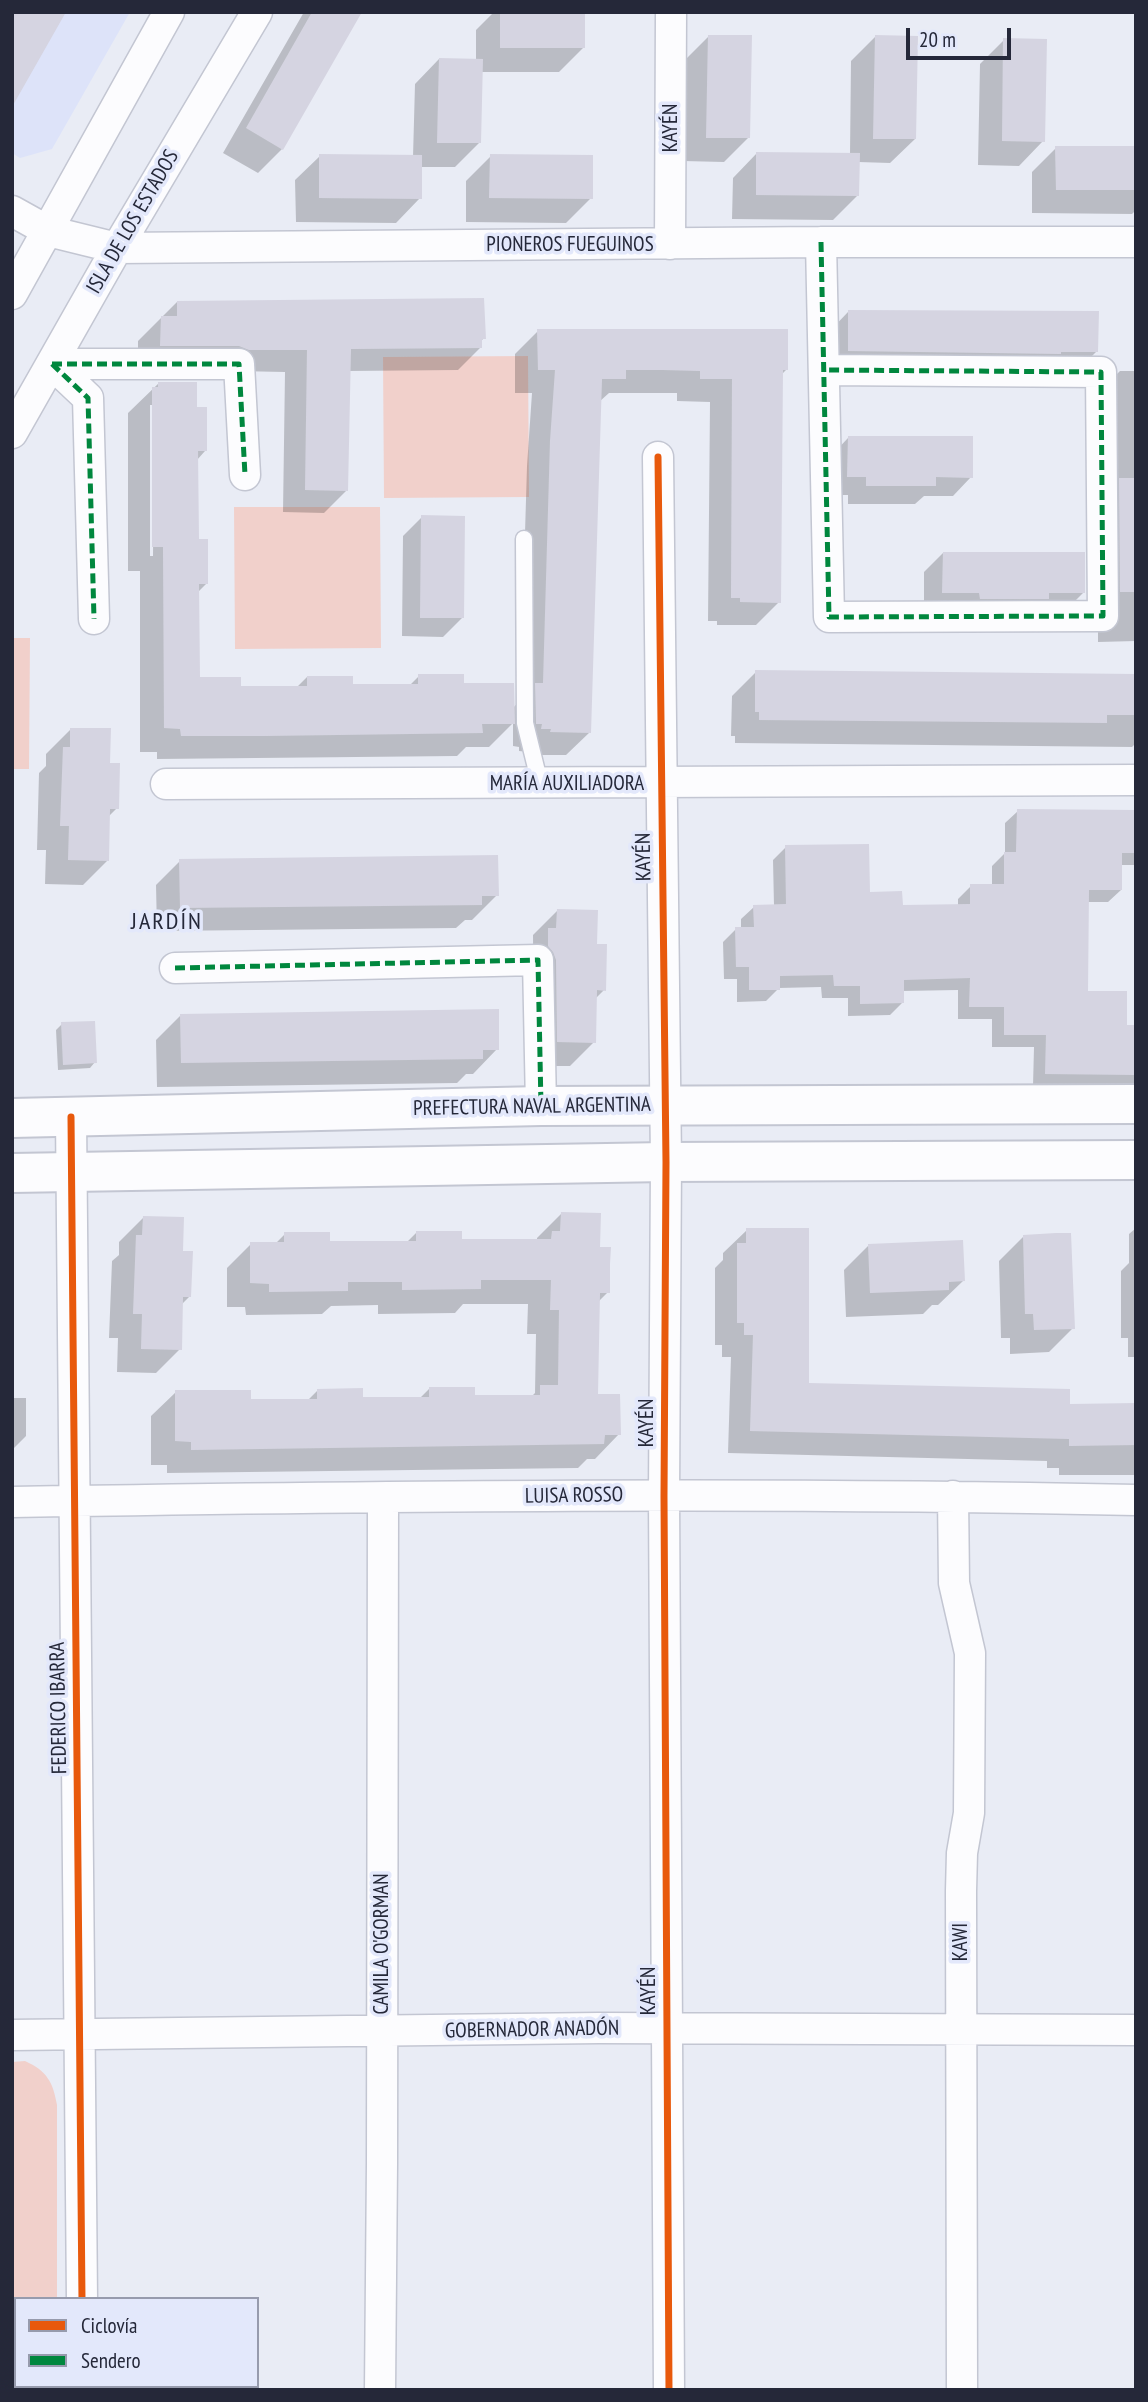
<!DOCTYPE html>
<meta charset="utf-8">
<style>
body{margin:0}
#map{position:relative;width:1148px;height:2402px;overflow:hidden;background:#e9ecf5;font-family:"PT Sans Narrow",sans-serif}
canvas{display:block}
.frame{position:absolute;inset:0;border:14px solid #252839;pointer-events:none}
.legend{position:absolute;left:14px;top:2297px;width:245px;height:91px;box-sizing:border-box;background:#e3e8fb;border:2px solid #979bad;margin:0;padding:9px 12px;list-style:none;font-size:21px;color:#252839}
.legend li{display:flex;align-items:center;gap:14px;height:35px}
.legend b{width:35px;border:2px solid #979bad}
.scale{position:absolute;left:906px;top:28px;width:105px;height:32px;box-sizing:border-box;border:4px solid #252839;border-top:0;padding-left:9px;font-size:21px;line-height:24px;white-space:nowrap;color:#252839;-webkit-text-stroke:5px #e3e8fb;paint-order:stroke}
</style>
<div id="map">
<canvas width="1148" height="2402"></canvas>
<div class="frame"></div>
<ul class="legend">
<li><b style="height:9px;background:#e8590c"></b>Ciclovía</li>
<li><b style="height:9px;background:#00873e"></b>Sendero</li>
</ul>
<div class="scale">20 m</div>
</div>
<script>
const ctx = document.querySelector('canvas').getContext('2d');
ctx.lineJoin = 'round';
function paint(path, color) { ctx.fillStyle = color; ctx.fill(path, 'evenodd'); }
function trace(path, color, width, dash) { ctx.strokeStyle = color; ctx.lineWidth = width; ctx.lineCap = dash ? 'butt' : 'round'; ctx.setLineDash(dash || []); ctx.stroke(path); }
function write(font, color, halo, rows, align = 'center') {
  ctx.font = font + ' "PT Sans Narrow",sans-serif'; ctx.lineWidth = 7; ctx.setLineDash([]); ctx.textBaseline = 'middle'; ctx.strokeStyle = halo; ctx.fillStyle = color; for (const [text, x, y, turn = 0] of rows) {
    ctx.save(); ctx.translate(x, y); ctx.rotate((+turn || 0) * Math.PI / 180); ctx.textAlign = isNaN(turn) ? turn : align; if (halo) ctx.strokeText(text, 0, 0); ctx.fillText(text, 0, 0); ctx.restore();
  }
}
paint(new Path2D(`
 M12,12H130L52,149L20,158L12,153Z`), '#dde3f9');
paint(new Path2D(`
 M528,356L529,497L384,498L383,357Z
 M234,507H380L381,648L235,649Z
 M12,638H30L29,769H12Z
 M25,2061C47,2071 53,2082 57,2105V2299H16V2386H57V2390H12V2062Z`), '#f1d0cb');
paint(new Path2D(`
 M304,12H361L282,149L258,173L223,153Z
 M494,12H583V48L559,72H481L479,143L455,167H420V198L396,223L296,222L295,180L320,156L413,157L415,84L439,59L476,60V30Z
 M709,36L748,138L724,162L683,161L684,61Z
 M875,37L915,139L890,163L858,162L857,196L833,220L732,219L733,178L757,153L850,154L851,61Z
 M1004,40L1043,141L1019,166L978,165L980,64Z
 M1056,148H1136V210L1132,214L1032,213V172Z
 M491,156L591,198L566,223L466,222V181Z
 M177,302L484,338L480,342L481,347L458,370L348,371L347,490L324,513L283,512L285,372L138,369V341Z
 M848,312L1097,351L1075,373L827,372V334Z
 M538,331L786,370L781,375L779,602L756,625H717V621H708L710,402L677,401V393H609L599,402L590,732L566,755H528V752L519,751V747L513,746V723L489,747H466L457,756L157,759V752H140V571H128V413L159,383L196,409L205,451L197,460V541L207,583L198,592V679L239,688L297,687L307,677L351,686H409L419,676L462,684L513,708L520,700L527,466L532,393H515V354ZM150,405H154L153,556H150Z
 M1120,371H1136V641L1098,642V393Z
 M848,438L971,477L953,496H924L915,504H848V495H829L830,457Z
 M422,517L462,618L443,637L402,636L403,536Z
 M943,553L1084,592L1065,611H924V572Z
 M756,672L1136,675V743L1132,747L735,743V736H731L732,696Z
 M71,729L108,764L117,808L108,817L107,861L83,885L45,884L46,850H37L39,773L46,766V754Z
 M1018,811H1136V865H1120L1121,890L1108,902H1087L1086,993L1125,1026L1136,1027V1087L1033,1086L1034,1047H992V1019H958V990L902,991V1003L890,1015L848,1016V998H822L821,987L779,988L766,1001L737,1002V979H724L723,942L736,929H741V919L754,907L774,906L773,860L786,847L868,893L901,906H958V899L971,886H992V866L1005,853V823Z
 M180,861L497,895L472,920H465L456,928L157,931L156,885Z
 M557,911L595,946L604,990L595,999L594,1042L570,1066H534L533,935Z
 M181,1015L497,1049L473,1074H466L457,1083L157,1087L156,1040Z
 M62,1024L95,1062L90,1068L58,1070L56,1030Z
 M561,1214L598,1249L608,1292L598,1302L596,1396L619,1434L595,1459H587L578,1468L167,1473V1465H151V1416L176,1392L249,1400H308L318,1390L361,1399H419L429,1389L473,1397H531L535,1393L536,1334H527L528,1304H463L455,1313L378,1314V1305L331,1306L322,1314L246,1315L245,1307H227V1268L251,1244H275L285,1234L329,1243L407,1242L417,1232L460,1241H537V1238Z
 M143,1218L190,1296L181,1305L180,1349L156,1373L117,1372L118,1338H109L112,1261L119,1255V1242Z
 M1136,1228V1357H1128V1338H1121V1271L1129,1263V1234Z
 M747,1230L807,1385L1068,1406L1136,1405V1475H1059V1468H1047V1461L728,1453L731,1357H722V1345H715V1268L723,1260V1253Z
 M1023,1237L1073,1328L1049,1352L1010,1354V1338H1001L999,1261Z
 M868,1246L963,1281L938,1305H932L923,1314L846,1317L844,1270Z
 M12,1398H26V1436L12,1450Z`), '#0003');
paint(new Path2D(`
 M12,12H66L12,107Z
 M312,12H362L283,150L246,128Z
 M500,12H585V48H500Z
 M708,35H752L750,138H706Z
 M875,35L918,36L916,139H873Z
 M1003,38L1047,39L1045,142L1002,141Z
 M439,58L483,59L481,143H437Z
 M1055,146H1136V190H1056Z
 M756,152L860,153L859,196L756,195Z
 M319,154L422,155V199L319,198Z
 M490,154L593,155V199L489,198Z
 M484,298L486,339H482V348L351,349L348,491L305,490L307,350H249L239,346H160L161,316H177V301Z
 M848,310L1099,311L1098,352H1061V354L848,351Z
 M537,329H788V370H783L781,603L740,602V598H731L732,379H700V371L663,370H626V379H602L591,733L550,732L551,729H541L542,724H536V722L535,683H543L550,441L555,370H538Z
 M158,382H197V407H207V451H198L199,539H208V584H199L200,677H241V686H307V676H353V684H418V674H464V683H514L515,724H482L483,733L264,736H181L180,729L164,728L163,547H152V387H158Z
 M848,436H973V478L936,477V486H866V477H847Z
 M1119,478H1136V592H1120Z
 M421,515L465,516L464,618H420Z
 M943,552H1085V593H1049V599H980L979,593H942Z
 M755,670L1136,674V715H1107V723L759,720V712H755Z
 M70,728H111L110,763H120L119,809H110L109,861L68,860L69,826H60L63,747H70Z
 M1017,809L1136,810V853H1122V890H1089L1088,991H1127V1025H1136V1075L1045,1074L1046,1035H1004V1007H969L970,978L904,980V1003L860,1004V986H834L833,975L780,976V990H749V967H736L735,927H754L753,905L786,904L785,845L869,844L870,892L902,891L903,905L970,904V884H1004V852H1016Z
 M498,855L499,896H482V905L180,908L179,859Z
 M557,909L598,910L597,944H607L606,991L597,990L596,1043L557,1042L556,960L553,952L548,946V928H556Z
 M499,1009V1050H483V1059L181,1063L180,1014Z
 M95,1021L97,1063L63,1065L61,1022Z
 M561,1212L601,1213L600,1247H611L610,1264V1293H600L598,1394H620L621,1435H605L604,1444L191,1450V1442L175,1441V1390H251V1399H317V1389L363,1388V1397H429V1387H475V1395H540V1385H558L559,1310H550L551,1280H481V1289L402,1290V1282H348V1291L269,1292V1284L250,1283V1242H284V1232H330V1241H416V1231H462V1239H551L552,1231H560Z
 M143,1216L184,1217L183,1251H193L191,1297H183L182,1350L141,1349L142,1314H133L136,1235H142Z
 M746,1228H809V1383L1070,1389V1404L1136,1403V1445L1069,1446V1439L750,1431L753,1335H744V1323H737V1243H746Z
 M1056,1233H1071L1075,1329L1034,1330L1033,1314H1025L1023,1235Z
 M963,1240L965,1281L949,1282V1290L870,1293L868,1244Z`), '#d5d4e1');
const lane = new Path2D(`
 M524,539L525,723L540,784`);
const street = new Path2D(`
 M12,211L48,231L117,248L821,242H1136
 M821,242L829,617L1103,616L1101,372L824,370
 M670,244L671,12
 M12,294L169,12
 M52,364H239L245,475
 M52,364L88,398L94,619
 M12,433L117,248L257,12
 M658,457L666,1162L664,1496L669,2390
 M166,784L1136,780
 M175,968L538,960L541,1106
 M71,1117L82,2299
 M953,1496L954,1583L970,1653L969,1813L962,1853L961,1891L962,2390
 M12,1502C387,1496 761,1492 1136,1500
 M12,2035L599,2028L1136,2030
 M83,2386V2390
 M380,2390L382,2163L383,1498`);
const secondary = new Path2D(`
 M12,1118L541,1106L1136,1104
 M12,1173L666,1162L1136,1160`);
trace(lane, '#c3c6d2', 19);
trace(street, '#c3c6d2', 33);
trace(secondary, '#c3c6d2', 42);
trace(lane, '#fcfcfe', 16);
trace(street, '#fcfcfe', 30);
trace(secondary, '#fcfcfe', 38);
trace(new Path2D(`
 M821,242L829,617L1103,616L1101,372L824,370
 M52,364H239L245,475
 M52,364L88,398L94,619
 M175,968L538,960L541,1106`), '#00873e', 5, [10, 5]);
trace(new Path2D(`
 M658,457L666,1162L664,1496L669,2390
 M71,1117L82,2299`), '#e8590c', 7);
write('21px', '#252839', '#e3e8fb', [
 ["KAYÉN",671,128,-90],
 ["ISLA DE LOS ESTADOS",133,222,-60],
 ["PIONEROS FUEGUINOS",570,245],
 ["MARÍA AUXILIADORA",567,784],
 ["KAYÉN",644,857,-91],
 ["PREFECTURA NAVAL ARGENTINA",532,1107,-1],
 ["KAYÉN",647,1423,-90],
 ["LUISA ROSSO",574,1496,-1],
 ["FEDERICO IBARRA",59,1708,-91],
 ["KAWI",961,1942,-90],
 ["CAMILA O'GORMAN",382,1944,-90],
 ["KAYÉN",649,1991,-90],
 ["GOBERNADOR ANADÓN",532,2030,-1]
]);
ctx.letterSpacing = '2px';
write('24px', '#252839', '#e3e8fb', [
 ["JARDÍN",167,922]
]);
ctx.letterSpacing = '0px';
</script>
